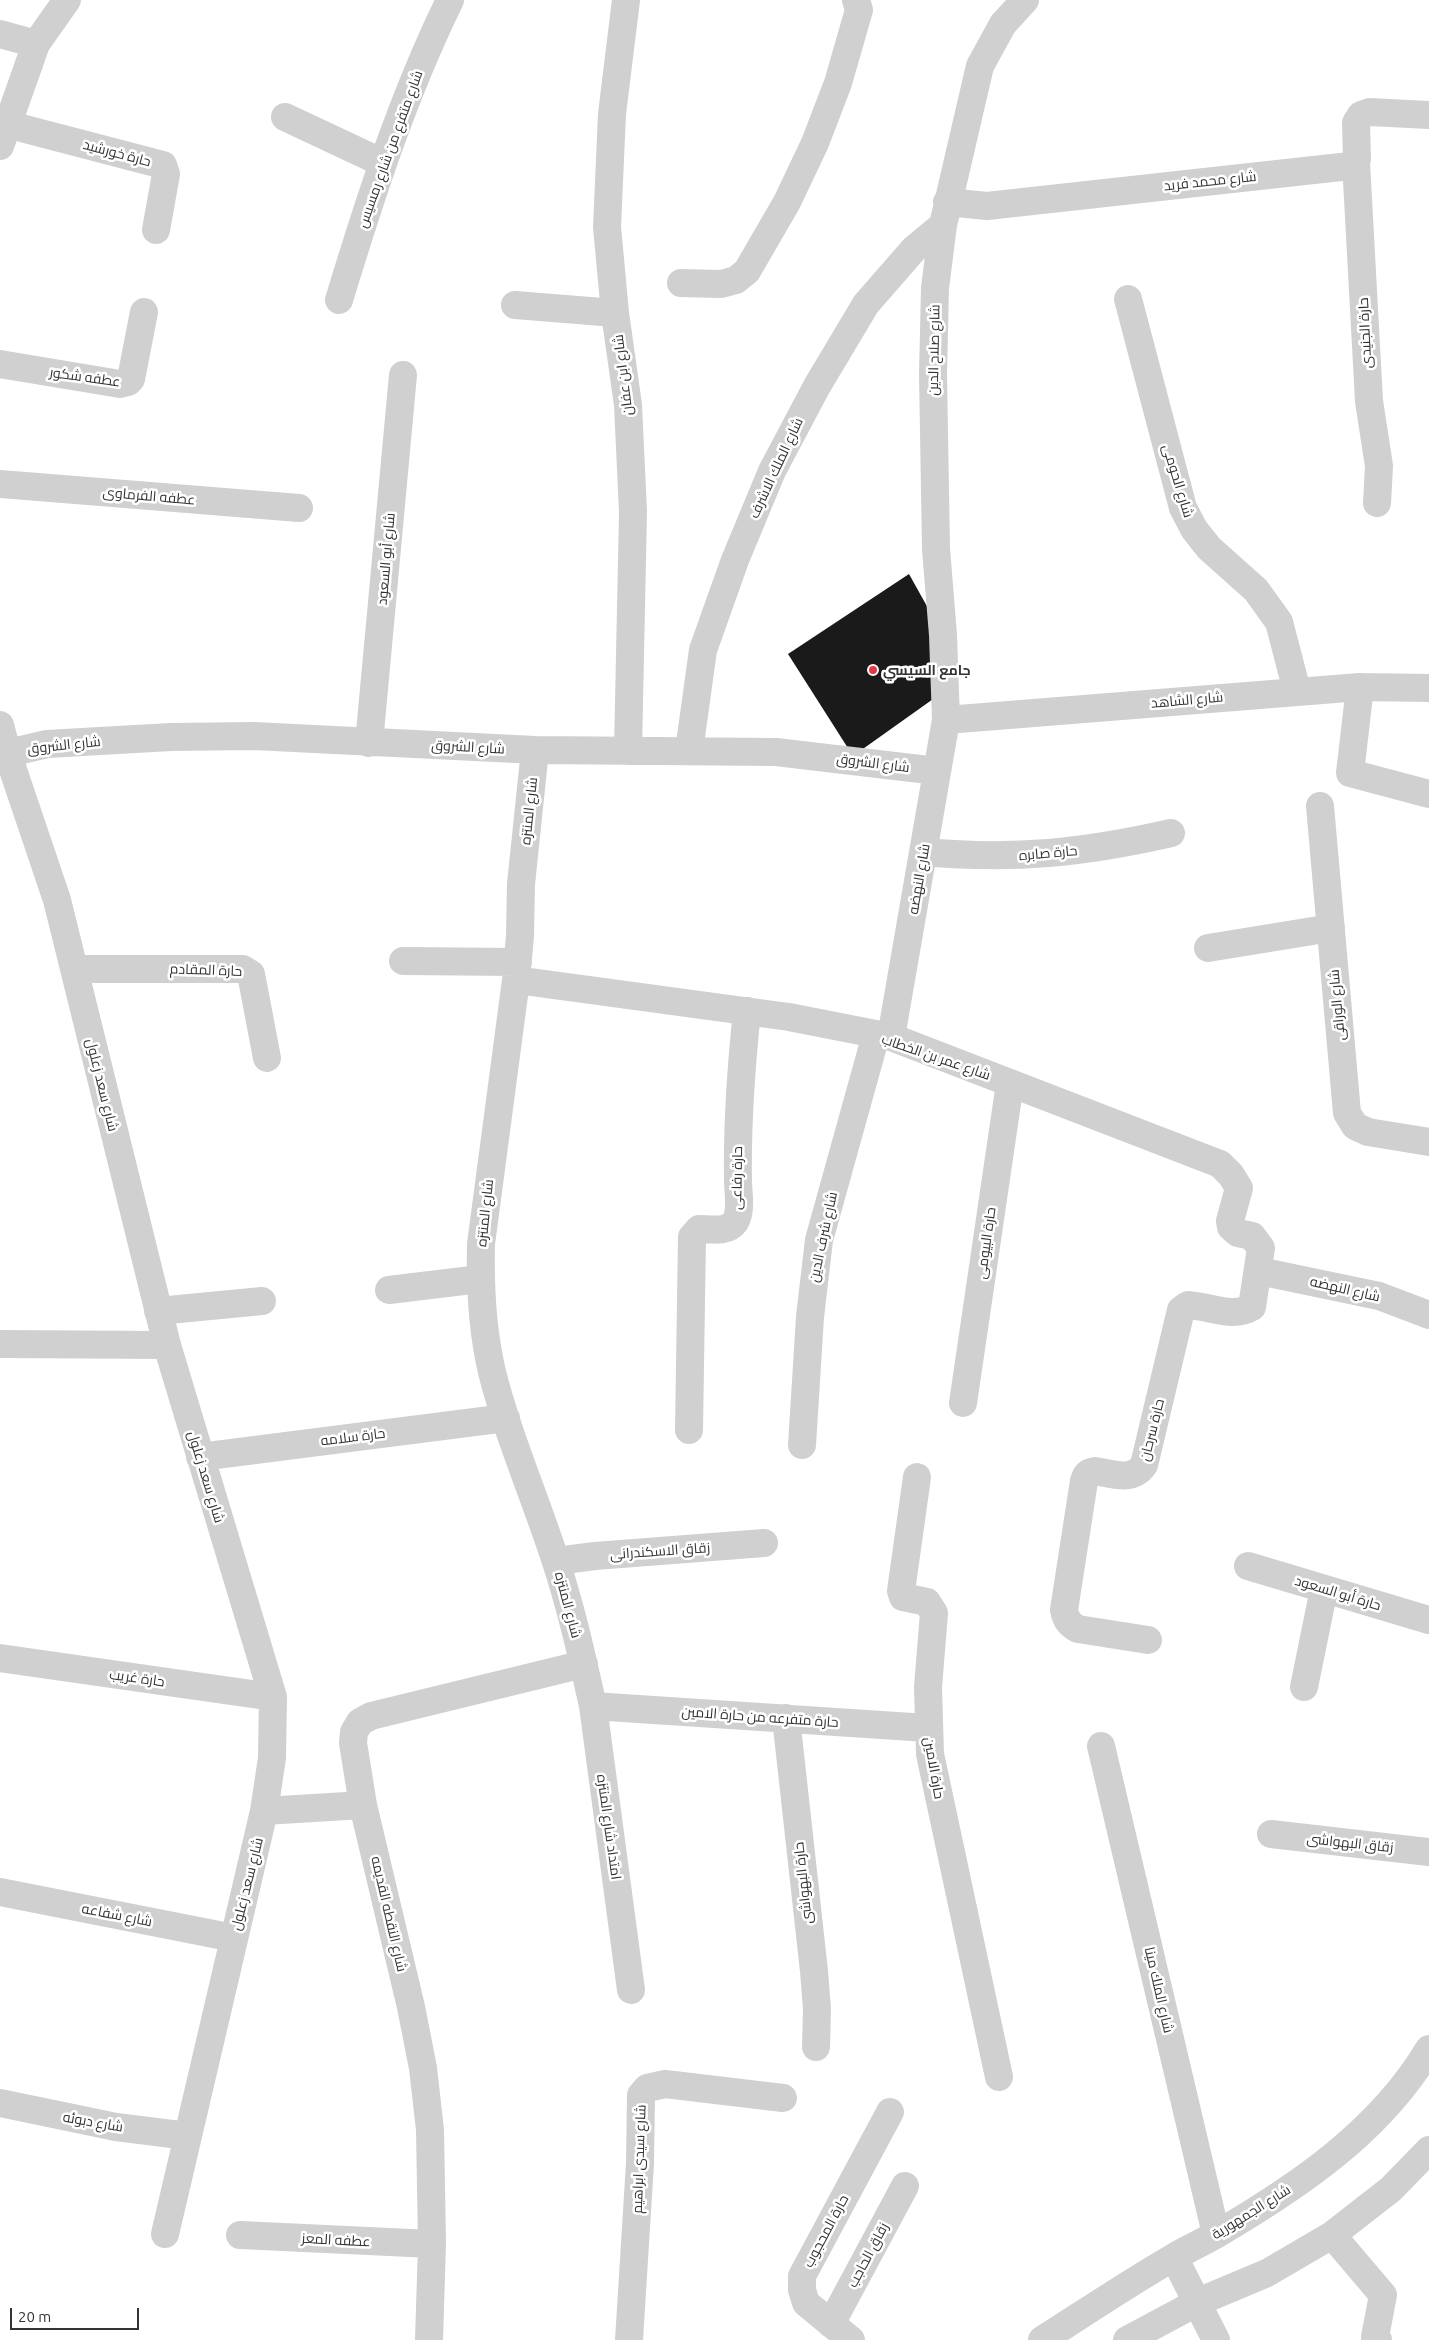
<!DOCTYPE html>
<meta charset="utf-8">
<style>
body{margin:0}
#map{position:relative;width:1429px;height:2340px;overflow:hidden;background:#fff;font-family:Ubuntu,sans-serif}
canvas{display:block}
.scale{position:absolute;left:10px;top:2308px;width:129px;height:22px;box-sizing:border-box;border:2px solid #333;border-top:0;padding-left:6px;font-size:15px;line-height:18px;white-space:nowrap;color:#333;-webkit-text-stroke:4px #fff;paint-order:stroke}
</style>
<div id="map">
<canvas width="1429" height="2340"></canvas>
<div class="scale">20 m</div>
</div>
<script>
const ctx = document.querySelector('canvas').getContext('2d');
ctx.lineJoin = 'round';
function paint(path, color) { ctx.fillStyle = color; ctx.fill(path, 'evenodd'); }
function trace(path, color, width, dash) { ctx.strokeStyle = color; ctx.lineWidth = width; ctx.lineCap = dash ? 'butt' : 'round'; ctx.setLineDash(dash || []); ctx.stroke(path); }
function write(font, color, halo, rows, align = 'center') {
  ctx.font = font + ' Ubuntu,Cairo,sans-serif'; ctx.lineWidth = 5; ctx.setLineDash([]); ctx.textBaseline = 'middle'; ctx.strokeStyle = halo; ctx.fillStyle = color; for (const [text, x, y, turn = 0] of rows) {
    ctx.save(); ctx.translate(x, y); ctx.rotate((+turn || 0) * Math.PI / 180); ctx.textAlign = isNaN(turn) ? turn : align; if (halo) ctx.strokeText(text, 0, 0); ctx.fillText(text, 0, 0); ctx.restore();
  }
}
paint(new Path2D(`
 M909,574L943,635L950,687L853,756L788,654Z`), '#1a1a1a');
trace(new Path2D(`
 M626,0L612,114L607,227L615,313L628,405L633,512L628,751
 M0,34L36,44
 M285,117L383,163
 M6,124L163,165L166,174L156,230
 M0,146L36,44L67,0
 M1356,162L1369,401L1379,466L1377,503
 M947,202L987,206L1350,166L1357,159L1356,123L1361,115L1370,112L1429,115
 M681,283L721,284L736,280L747,271L787,202L815,143L838,83L859,10L856,0
 M1128,299L1183,508L1194,529L1209,548L1256,590L1279,622L1297,691
 M339,300C370,198 403,96 450,0
 M515,305L615,313
 M0,364L120,384L128,382L131,379L144,312
 M0,484L299,508
 M1360,687L1350,773L1429,794
 M946,720L1360,687L1429,688
 M0,725L7,752L57,900L167,1345L273,1697L272,1758L264,1811L165,2234
 M369,743L403,375
 M535,750L521,884L520,936L516,980L481,1244C480,1287 482,1330 492,1372C508,1436 535,1497 555,1559C571,1607 582,1657 593,1706L631,1990
 M689,751L703,650L735,560L772,471L817,386L866,304L914,249L943,225
 M0,755L47,744L171,737L254,736L535,750L776,752L937,771
 M1320,806L1347,1113L1355,1126L1368,1132L1429,1142
 M924,852C1014,860 1083,853 1171,833
 M1208,948L1331,928
 M403,961L518,962
 M74,969H243L251,974L267,1058
 M516,980L789,1017L891,1037L1220,1164L1231,1175L1239,1188L1230,1221L1231,1227L1238,1233L1252,1236L1261,1248L1252,1307C1232,1319 1209,1306 1188,1305L1181,1310L1144,1465C1132,1482 1113,1474 1095,1471C1088,1472 1086,1474 1084,1481L1064,1610C1066,1620 1069,1624 1078,1629L1148,1640
 M891,1037L946,720L943,635L936,549L933,374L935,288L943,225L980,66L1003,24L1025,0
 M1259,1271L1379,1296L1429,1315
 M389,1290L480,1279
 M158,1311L262,1301
 M0,1344L167,1345
 M963,1403L1010,1083
 M689,1430L692,1237L699,1229C710,1229 727,1233 735,1222C742,1211 738,1192 738,1180C737,1123 741,1068 747,1011
 M802,1445L810,1317L819,1240L876,1035
 M200,1457L506,1418
 M917,1477L901,1591L903,1597L927,1602L934,1613L928,1687L930,1754L999,2077
 M556,1561L595,1556L764,1543
 M1248,1566L1429,1620
 M0,1658L273,1697
 M1304,1687L1324,1589
 M593,1706L927,1728
 M786,1718L814,1971L817,2009L816,2047
 M1101,1746L1216,2234
 M264,1811L363,1805
 M1271,1834L1429,1852
 M0,1892L234,1938
 M0,2103L116,2127L188,2136
 M240,2235L432,2244
 M1332,2235L1383,2295L1375,2337L1378,2340
 M1174,2257L1216,2340
 M831,2324L905,2186
 M429,2340L432,2244L430,2130L423,2068L411,2007L363,1805L353,1743L354,1732L360,1722L371,1716L584,1664
 M629,2340L640,2163L641,2095L647,2088L665,2084L783,2098
 M851,2340L806,2303L802,2290V2276L890,2112
 M1042,2340C1086,2312 1129,2283 1174,2257C1188,2249 1203,2242 1217,2234C1299,2186 1380,2131 1429,2049
 M1127,2340L1198,2302L1267,2273L1332,2235L1391,2189L1429,2150`), '#d0d0d0', 28);
for (const [x, y, r, color] of [
 [873,670,5,"#e63946"]
]) { const dot = new Path2D(); dot.arc(x, y, r, 0, 2 * Math.PI); ctx.fillStyle = color; ctx.fill(dot); trace(dot, '#fff', 2); }
write('14px', '#333', '#fff', [
 ["شارع متفرع من شارع رمسيس",390,149,-70],
 ["حارة خورشيد",117,153,15],
 ["شارع محمد فريد",1210,181,-6],
 ["حارة الجنيدى",1365,333,-93],
 ["شارع صلاح الدين",934,350,-89],
 ["شارع ابن عفان",623,375,-97],
 ["عطفه شكور",85,377,8],
 ["شارع الملك الاشرف",776,468,-65],
 ["شارع الحومى",1178,481,73],
 ["عطفه الفرماوى",149,496,5],
 ["شارع أبو السعود",386,559,-85],
 ["شارع الشاهد",1187,700,-5],
 ["شارع الشروق",64,745,-6],
 ["شارع الشروق",468,747,3],
 ["شارع الشروق",873,763,7],
 ["شارع المنتزه",529,811,-84],
 ["حارة صابره",1048,853,-5],
 ["شارع النهضه",919,879,-80],
 ["حارة المقادم",206,970,2],
 ["شارع الوراقى",1337,1005,-95],
 ["شارع عمر بن الخطاب",936,1057,19],
 ["شارع سعد زعلول",102,1085,76],
 ["حارة رفاعى",737,1178,-89],
 ["شارع المنتزه",485,1213,-84],
 ["شارع شرف الدين",823,1237,-78],
 ["حارة البيومى",986,1243,-82],
 ["شارع النهضه",1345,1289,13],
 ["حارة سرحان",1152,1430,-76],
 ["حارة سلامه",353,1437,-7],
 ["شارع سعد زعلول",206,1477,73],
 ["زقاق الاسكندرانى",660,1551,-4],
 ["حارة أبو السعود",1338,1593,17],
 ["شارع المنتزه",568,1605,75],
 ["حارة غريب",137,1678,8],
 ["حارة متفرعه من حارة الامين",760,1717,4],
 ["حارة الامين",934,1768,80],
 ["امتداد شارع المنتزه",609,1827,82],
 ["زقاق البهواشى",1350,1843,6],
 ["حارة البهواشى",803,1883,-96],
 ["شارع سعد زعلول",247,1884,-76],
 ["شارع النقطه القديمه",389,1914,77],
 ["شارع شفاعه",117,1915,11],
 ["شارع الملك مينا",1159,1990,77],
 ["شارع دبوئه",93,2122,10],
 ["شارع سيدى ابراهيم",639,2159,-88],
 ["شارع الجمهورية",1251,2212,-32],
 ["حارة المحجوب",826,2231,-62],
 ["عطفه المعز",336,2240,3],
 ["زقاق الحاجب",868,2255,-62]
]);
write('bold 14px', '#333', '#fff', [
 ["جامع السيسي",883,670]
], 'left');
</script>
